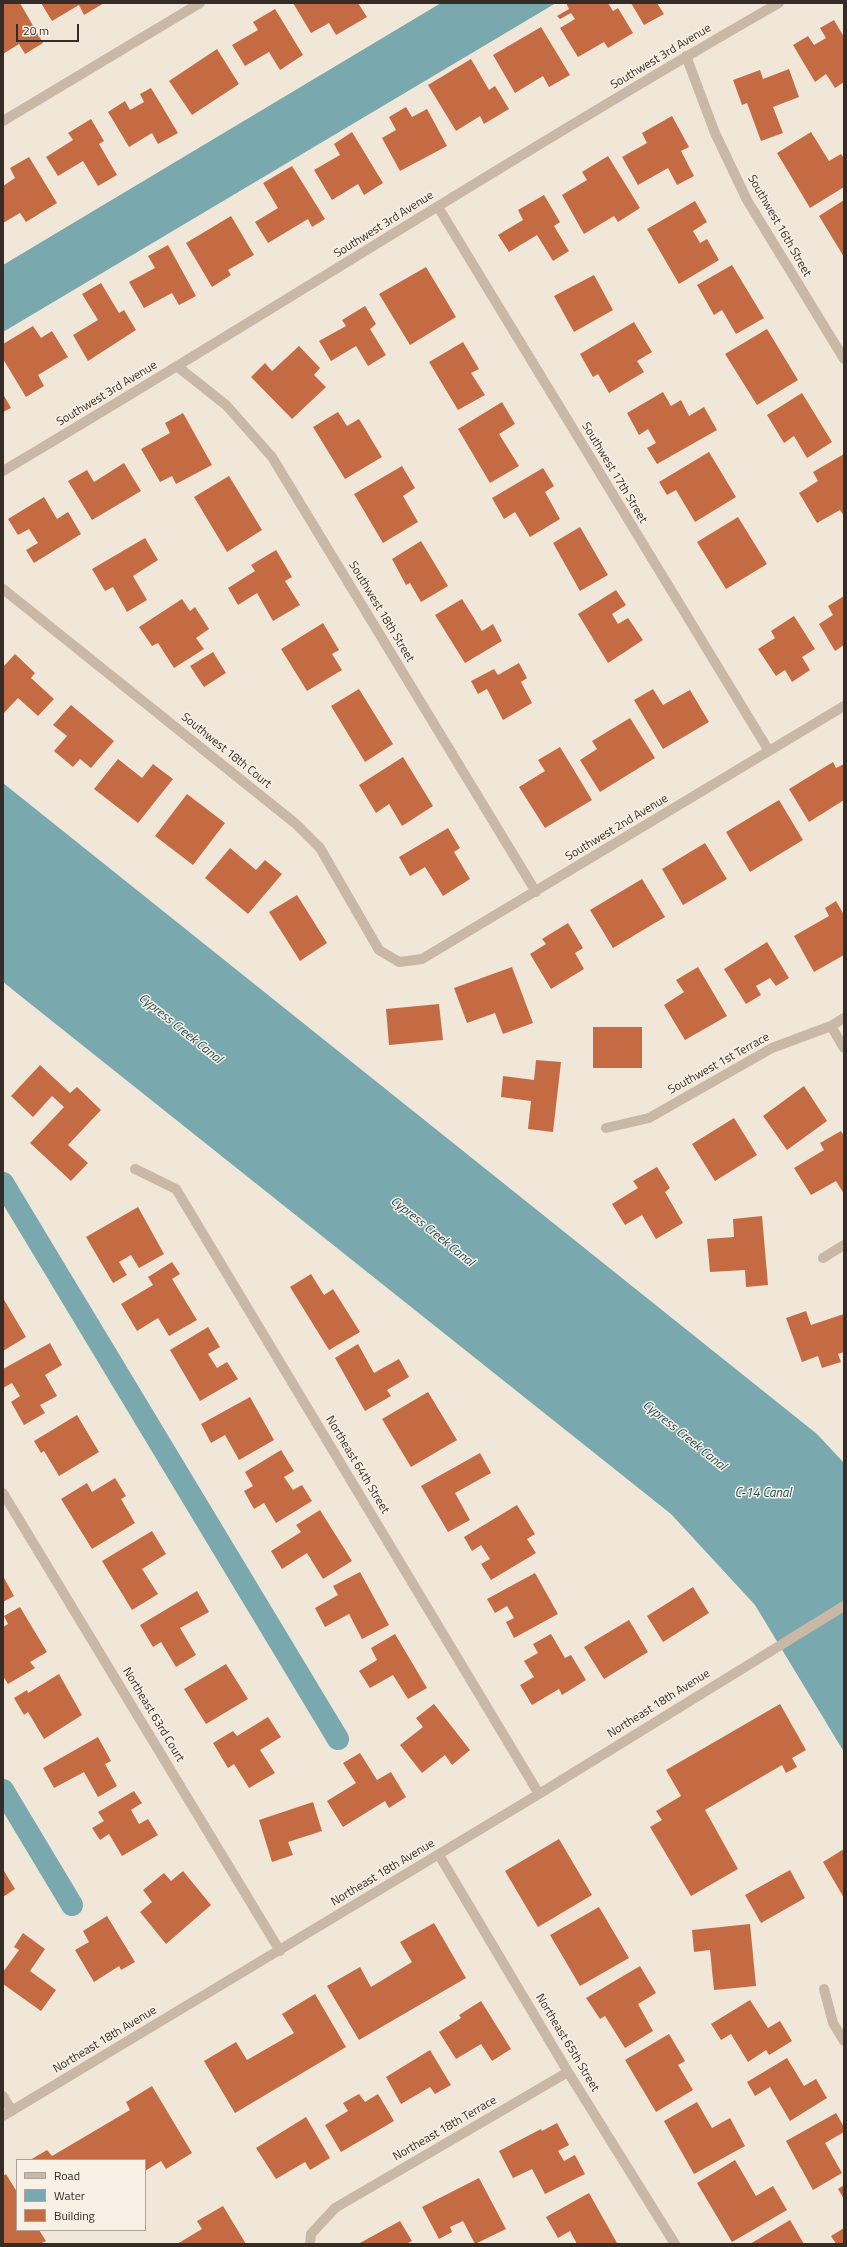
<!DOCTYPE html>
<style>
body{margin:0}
#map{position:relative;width:847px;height:2247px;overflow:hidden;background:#f1e7d9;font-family:"Titillium Web",sans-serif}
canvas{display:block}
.frame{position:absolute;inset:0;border:4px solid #352c27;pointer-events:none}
.legend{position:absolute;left:16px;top:2159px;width:130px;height:72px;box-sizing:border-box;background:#f9f1e6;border:1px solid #aba29a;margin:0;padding:5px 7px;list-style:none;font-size:12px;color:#352c27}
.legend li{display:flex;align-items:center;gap:8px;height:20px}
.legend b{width:20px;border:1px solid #aba29a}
.scale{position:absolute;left:16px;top:24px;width:63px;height:18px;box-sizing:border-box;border:2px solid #352c27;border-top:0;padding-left:5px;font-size:12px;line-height:14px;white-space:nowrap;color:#352c27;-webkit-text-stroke:3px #f9f1e6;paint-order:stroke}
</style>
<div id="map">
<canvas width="847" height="2247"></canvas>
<div class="frame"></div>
<ul class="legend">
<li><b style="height:5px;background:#c9b8a6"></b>Road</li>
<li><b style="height:11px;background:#79a8ae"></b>Water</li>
<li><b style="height:11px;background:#c56b44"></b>Building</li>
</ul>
<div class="scale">20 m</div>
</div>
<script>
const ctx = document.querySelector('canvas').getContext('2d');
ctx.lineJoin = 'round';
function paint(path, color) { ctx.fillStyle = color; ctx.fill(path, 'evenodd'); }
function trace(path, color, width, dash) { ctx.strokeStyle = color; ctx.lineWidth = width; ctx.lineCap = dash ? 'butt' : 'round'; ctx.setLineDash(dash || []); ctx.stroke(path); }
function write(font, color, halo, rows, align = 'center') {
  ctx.font = font + ' "Titillium Web",sans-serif'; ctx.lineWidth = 3; ctx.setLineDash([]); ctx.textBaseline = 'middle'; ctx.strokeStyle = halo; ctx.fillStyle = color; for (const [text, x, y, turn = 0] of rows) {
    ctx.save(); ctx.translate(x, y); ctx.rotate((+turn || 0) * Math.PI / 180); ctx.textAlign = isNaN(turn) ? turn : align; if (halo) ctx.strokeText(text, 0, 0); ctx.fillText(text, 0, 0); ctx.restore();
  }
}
paint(new Path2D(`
 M441,3H556L3,332V265Z
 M3,783L817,1434L844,1463V1752L755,1605L671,1514L3,982Z`), '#79a8ae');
trace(new Path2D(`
 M3,1183L338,1739
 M3,1790L72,1905`), '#79a8ae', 22);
paint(new Path2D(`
 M3,3H20L43,43L25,54L19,44L3,54Z
 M41,3H104L84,15L79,5L52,21Z
 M293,3H358L367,17L336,35L329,23L311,33Z
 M566,3H608L613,11L618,8L633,33L608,48L604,42L578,57L560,28L575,19L571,13L560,19L557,16L569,9Z
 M631,3H657L664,14L644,25Z
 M275,9L303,55L280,70L269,52L245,66L232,45L258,30L253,22Z
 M834,20L844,37V82L835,88L826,74L815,82L793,45L808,36L814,45L826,38L820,28Z
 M541,27L570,75L549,87L543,76L515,93L493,55Z
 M217,49L239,84L192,115L169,81Z
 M471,59L489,90L495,86L509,109L484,124L480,116L456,131L428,85Z
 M789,69L799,97L773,107L783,133L761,141L747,103L742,105L733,80L760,70L763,79Z
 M151,88L178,133L158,144L152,133L129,147L108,112L125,101L130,110L144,102L140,94Z
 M406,107L412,117L427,109L447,146L400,171L382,138L396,130L389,117Z
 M672,116L689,147L681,151L694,176L677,185L668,168L638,185L622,157L647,143L642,133Z
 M91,119L104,141L99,144L117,175L98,186L83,161L58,176L46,157L73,140L68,133Z
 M352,132L383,183L364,195L358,184L332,200L314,170L340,155L334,144Z
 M811,132L829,161L841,154L844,158V187L810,208L777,153Z
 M608,156L640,208L618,222L614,216L584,234L562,195L587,180L582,172Z
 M29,157L57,203L26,222L20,213L3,223V186L15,178L10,168Z
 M292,166L325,219L312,227L308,219L268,243L255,222L278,208L263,183Z
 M544,195L560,222L554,226L569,251L553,261L537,235L509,252L498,235L523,220L518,210Z
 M844,200V257L819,216Z
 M695,201L707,222L693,231L700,243L707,239L719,260L679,284L647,229Z
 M231,216L254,255L228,270L231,275L212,287L186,243Z
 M168,245L196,296L179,305L172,293L144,308L129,282L155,268L148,256Z
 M732,265L764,318L736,334L722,310L714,315L697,285Z
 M426,267L456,317L410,345L379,294Z
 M594,275L613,310L574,332L554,296Z
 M101,283L119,313L124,310L136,330L88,361L73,335L98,320L82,294Z
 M365,306L376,324L370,329L386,355L368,366L356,346L331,361L319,341L346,326L342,320Z
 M634,322L652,352L637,361L644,372L609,393L598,374L593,377L580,354Z
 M33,326L41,338L52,331L68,357L38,375L44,386L26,397L3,359V344Z
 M767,329L798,380L757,405L725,354Z
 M463,342L479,369L471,373L485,395L458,410L429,362Z
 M299,346L320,368L314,375L326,387L292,419L251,377L265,363L272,371Z
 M663,392L671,406L681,400L689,416L704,407L717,430L657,464L647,448L656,443L648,429L639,435L627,413Z
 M802,393L832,442L807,458L794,436L784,443L767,415Z
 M3,394L11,408L3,412Z
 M502,402L515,424L499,434L519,466L490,483L458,429Z
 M338,412L347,426L359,419L382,457L345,479L313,427Z
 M183,413L212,465L176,484L172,476L160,482L141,449L170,433L165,423Z
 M709,452L736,497L695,522L676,490L667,495L659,482Z
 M844,454V516L840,510L817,523L799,493L818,481L813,472Z
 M124,463L141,491L92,520L68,481L87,470L94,482Z
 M402,466L415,488L403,496L418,522L383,543L354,494Z
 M543,468L554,486L545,492L560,519L530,537L515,512L504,519L492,498Z
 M229,476L262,530L227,552L194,497Z
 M44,497L57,519L68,512L81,534L34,563L26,550L38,543L29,529L18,535L8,519Z
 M738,517L767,564L726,589L697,542Z
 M580,527L608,575L580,591L553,543Z
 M145,538L158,560L133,576L147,600L127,612L113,587L105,591L92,569Z
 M421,541L448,586L421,602L410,583L406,585L392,559Z
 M276,550L292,577L285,581L300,605L273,621L257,593L238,605L228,588L255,571L251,565Z
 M616,590L626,605L612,614L618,624L628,618L643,640L608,663L578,614Z
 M844,596V645L835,651L819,624L833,615L828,606Z
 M182,599L190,611L195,607L209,629L196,638L204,649L174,668L158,643L152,646L139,627Z
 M462,599L482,631L493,624L502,641L465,663L435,615Z
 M794,616L815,649L802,657L810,670L792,682L785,670L776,676L758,649L775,638L771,631Z
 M323,623L339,650L332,654L342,670L307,691L281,649Z
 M213,652L226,673L204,687L190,666Z
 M15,654L35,673L31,678L54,699L38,716L18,698L3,714V667Z
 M519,663L527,678L521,682L532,703L503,720L487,689L478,694L471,681L494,669L498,675Z
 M359,689L393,744L365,762L331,706Z
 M653,689L663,705L690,690L709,722L663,749L634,700Z
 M71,705L114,741L91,768L80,759L73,767L54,751L67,736L53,725Z
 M630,718L655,758L600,792L580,760L597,749L592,741Z
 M560,747L592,800L545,828L519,787L545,771L538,760Z
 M403,757L433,806L402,826L389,804L376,813L359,785Z
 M118,759L142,778L153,764L173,779L138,823L94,789Z
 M833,762L836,768L844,764V800L809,822L789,789Z
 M187,794L225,823L193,865L155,836Z
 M779,800L803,840L750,872L726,832Z
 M448,828L460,848L454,852L470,879L443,896L425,867L410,876L399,857Z
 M705,843L727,879L683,905L662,869Z
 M230,848L256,870L265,860L282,874L248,914L205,878Z
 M642,879L665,917L613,948L590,910Z
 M297,895L327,943L300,961L269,912Z
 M836,901L844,915V955L814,972L794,936L829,916L825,908Z
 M568,923L583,948L575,953L584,969L551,989L530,954L546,944L542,939Z
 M767,942L789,978L776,986L770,978L756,986L761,995L746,1004L724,969Z
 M512,967L533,1023L503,1034L495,1013L467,1023L454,988Z
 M698,967L727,1016L685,1040L664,1005L684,992L676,980Z
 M439,1004L443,1040L389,1045L386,1009Z
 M593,1027H642V1068H593Z
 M536,1060L561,1062L553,1132L528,1129L531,1101L501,1097L503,1076L534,1080Z
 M40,1065L70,1093L77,1087L101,1110L68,1145L88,1163L71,1181L30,1143L64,1107L52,1096L33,1117L11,1096Z
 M804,1086L827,1121L787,1150L763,1116Z
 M734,1118L757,1155L715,1181L692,1144Z
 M841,1131L844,1136V1194L836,1181L811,1195L794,1168L824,1150L820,1143Z
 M657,1167L670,1188L665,1192L683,1223L656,1239L642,1215L625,1225L612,1204L638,1188L633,1181Z
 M138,1207L164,1254L139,1268L131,1255L119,1262L127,1275L113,1283L86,1237Z
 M762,1216L768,1285L746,1287L745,1270L710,1272L707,1239L734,1237L733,1219Z
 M172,1262L180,1274L172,1279L197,1320L169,1336L158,1318L137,1331L121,1304L153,1285L148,1277Z
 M311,1274L324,1295L333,1289L360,1332L329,1350L290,1287Z
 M3,1298L26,1337L3,1351Z
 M806,1311L811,1325L844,1314V1352L838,1354L841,1362L822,1368L818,1356L802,1362L786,1318Z
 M208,1327L220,1347L208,1354L217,1368L227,1362L238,1379L200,1401L170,1350Z
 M50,1343L62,1365L45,1375L57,1396L40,1405L45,1413L24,1425L11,1402L20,1396L12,1383L3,1388V1369Z
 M358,1344L374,1373L399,1359L409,1377L387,1390L391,1396L365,1411L335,1358Z
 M428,1392L457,1440L411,1467L382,1419Z
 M250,1397L274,1440L239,1460L225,1435L211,1443L201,1424Z
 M77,1415L99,1452L59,1476L44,1451L41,1453L34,1441Z
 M281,1450L294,1471L284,1477L293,1490L302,1485L312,1501L276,1523L264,1503L254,1509L244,1491L253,1486L245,1472Z
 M480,1453L491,1473L455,1493L470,1520L448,1532L421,1486Z
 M115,1478L126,1496L121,1499L135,1523L92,1549L61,1499L87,1483L92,1492Z
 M517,1505L535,1534L527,1539L536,1553L491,1580L481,1564L490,1559L481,1545L472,1551L464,1537Z
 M320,1510L352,1561L323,1579L307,1553L282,1569L271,1551L301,1532L296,1525Z
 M152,1531L166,1554L142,1569L158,1594L132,1610L102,1561Z
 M360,1572L389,1625L362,1639L349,1614L325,1627L315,1608L338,1595L333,1586Z
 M535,1573L558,1614L514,1638L506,1622L514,1618L507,1606L495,1613L487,1599Z
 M3,1576L14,1596L3,1602Z
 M693,1587L709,1613L663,1642L647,1616Z
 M197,1591L209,1612L180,1628L196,1655L176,1667L161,1642L153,1647L140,1625Z
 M20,1607L47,1652L30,1662L35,1668L8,1684L3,1676V1627L8,1624L4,1616Z
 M629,1620L648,1652L604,1679L584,1647Z
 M395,1634L427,1688L408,1699L393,1675L370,1688L359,1671L377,1660L371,1648Z
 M551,1634L565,1658L571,1655L586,1680L562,1695L559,1689L532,1705L520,1685L534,1677L524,1661L538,1653L533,1644Z
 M226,1664L248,1699L206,1724L184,1689Z
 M59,1674L82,1715L44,1739L28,1712L24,1715L14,1698L27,1690L28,1693Z
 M434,1704L470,1750L452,1765L445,1755L422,1773L400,1745L423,1727L416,1718Z
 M780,1704L806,1750L792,1758L797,1767L786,1773L782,1765L705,1810L738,1869L691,1896L650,1827L662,1820L656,1811L681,1796L666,1770Z
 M268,1717L281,1737L260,1750L275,1773L249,1788L234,1764L228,1768L213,1743L233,1731L237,1736Z
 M98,1737L111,1761L105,1764L117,1786L98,1797L84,1772L54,1788L43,1768Z
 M360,1753L377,1780L391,1772L406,1797L389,1808L385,1801L343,1827L327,1801L356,1783L343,1763Z
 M134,1791L142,1803L131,1810L139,1824L148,1819L158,1835L122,1856L109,1834L100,1840L92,1828L104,1821L98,1812Z
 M313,1802L322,1831L288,1842L293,1855L272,1862L259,1820Z
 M559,1839L592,1895L538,1927L505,1871Z
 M844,1849V1898L823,1862Z
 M790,1870L805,1898L761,1923L745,1895Z
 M4,1871L15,1889L3,1897V1872Z
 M183,1871L211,1905L166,1944L140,1912L152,1902L143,1890L164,1873L171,1881Z
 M599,1907L629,1958L580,1986L550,1935Z
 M107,1916L135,1962L121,1970L119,1966L94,1982L75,1950L89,1942L83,1931Z
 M434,1923L466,1978L359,2040L327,1986L360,1967L371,1987L412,1962L400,1942Z
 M750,1924L756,1986L714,1990L710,1950L694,1952L692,1930Z
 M23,1933L45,1949L30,1971L56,1990L41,2011L3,1984V1972L19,1950L14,1947Z
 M640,1966L656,1993L638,2004L653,2031L625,2048L605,2016L600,2019L586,1998Z
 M315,1994L346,2047L235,2113L204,2061L236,2042L247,2060L294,2033L282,2014Z
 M750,2000L768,2028L780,2021L792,2041L769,2055L766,2050L748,2062L731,2034L721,2040L711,2024Z
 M481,2001L511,2049L492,2061L481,2044L456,2059L439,2032L461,2018L459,2015Z
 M669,2034L685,2061L678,2065L693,2090L656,2112L625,2060Z
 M430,2050L451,2085L435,2094L430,2087L401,2104L386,2077Z
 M787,2058L804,2086L816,2079L827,2098L790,2121L770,2087L755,2096L747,2082Z
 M152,2086L192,2153L166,2169L161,2161L145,2171V2160H30L47,2150L52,2156L130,2110L126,2102Z
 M359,2094L365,2102L378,2094L394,2121L341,2152L325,2125L348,2111L343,2103Z
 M697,2102L712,2128L730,2118L745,2146L694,2174L664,2121Z
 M836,2113L844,2127V2132L825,2143L842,2173L813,2190L786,2141Z
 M306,2117L330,2158L310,2170L305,2162L276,2179L256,2148Z
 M557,2123L569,2145L558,2151L564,2161L575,2155L585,2174L545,2194L532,2169L513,2178L499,2151L541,2129L542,2131Z
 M735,2160L756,2196L773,2186L787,2210L732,2242L697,2183Z
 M6,2174L17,2192V2230H39L46,2241L40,2244H3V2176Z
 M479,2178L506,2229L475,2244L463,2221L450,2227L452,2232L439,2239L422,2207Z
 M844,2185V2199L838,2189Z
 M589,2193L617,2243L616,2244H577L570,2231L558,2238L546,2217Z
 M223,2206L246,2244H177L202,2229L197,2221Z
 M790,2220L804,2244H750Z
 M400,2221L412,2241L406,2244H358Z
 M844,2228V2244H836L831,2236Z`), '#c56b44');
trace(new Path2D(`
 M686,56L715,133L747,200L844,359
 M3,121L200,3
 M438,207L769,751
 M178,367L226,405L272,457L536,892
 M3,471C263,317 517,153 779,3
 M3,589L296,824L320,848L379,950L399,962L422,959L844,706
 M831,1026L844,1048
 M606,1128L649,1118L772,1048L831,1026L844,1018
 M135,1169L176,1189L539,1794
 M823,1258L844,1245
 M3,1493L280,1951
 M439,1855L568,2072L675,2244
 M824,1989L833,2023L844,2041
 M3,2096L12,2111
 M3,2116L539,1794L844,1606
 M310,2244L311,2234L335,2208L568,2072`), '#c9b8a6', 10);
write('12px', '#352c27', '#f9f1e6', [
 ["Southwest 3rd Avenue",661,57,-31],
 ["Southwest 3rd Avenue",384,225,-32],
 ["Southwest 16th Street",779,226,60],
 ["Southwest 3rd Avenue",107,394,-31],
 ["Southwest 17th Street",614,473,59],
 ["Southwest 18th Street",381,612,59],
 ["Southwest 18th Court",226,751,39],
 ["Southwest 2nd Avenue",617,828,-31],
 ["Southwest 1st Terrace",719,1064,-29],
 ["Northeast 64th Street",357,1465,59],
 ["Northeast 18th Avenue",659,1704,-32],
 ["Northeast 63rd Court",153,1715,59],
 ["Northeast 18th Avenue",383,1873,-31],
 ["Northeast 18th Avenue",105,2040,-31],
 ["Northeast 65th Street",567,2043,59],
 ["Northeast 18th Terrace",445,2129,-30]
]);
write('italic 13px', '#1d4e56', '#f9f1e6', [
 ["Cypress Creek Canal",180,1029,39],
 ["Cypress Creek Canal",432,1232,39],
 ["Cypress Creek Canal",684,1436,39],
 ["C-14 Canal",763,1494]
]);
</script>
